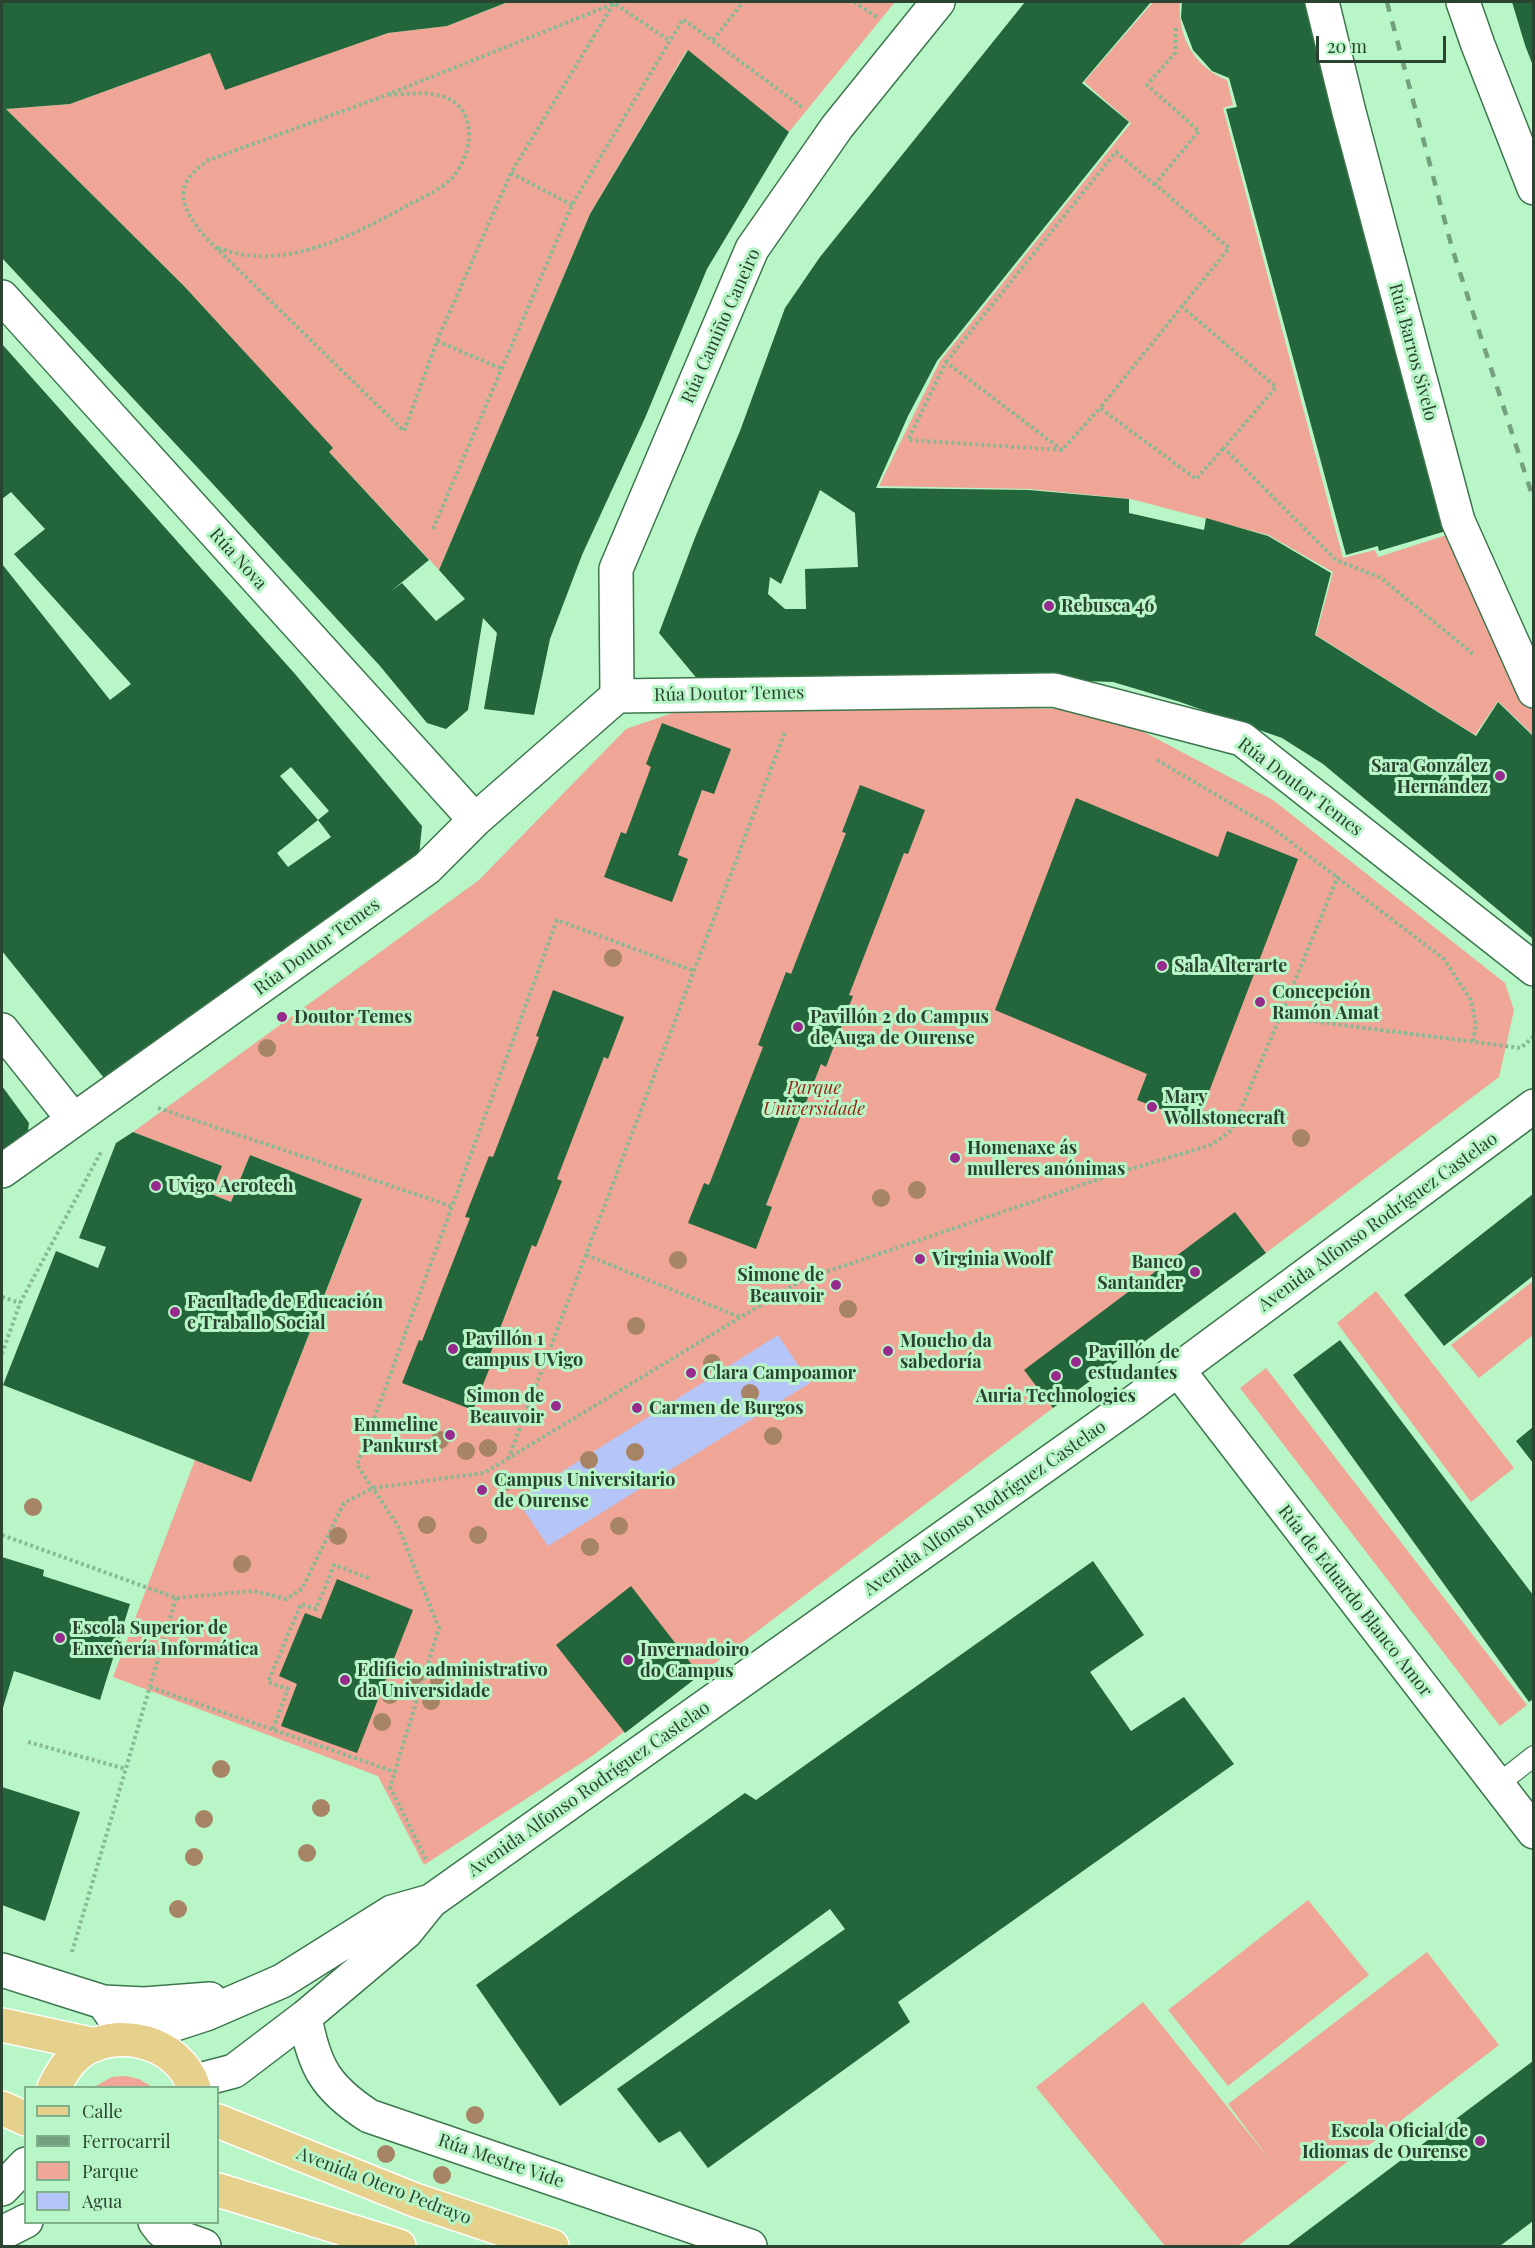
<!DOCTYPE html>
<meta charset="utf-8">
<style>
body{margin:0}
#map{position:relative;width:1535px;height:2248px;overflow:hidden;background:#b8f6c7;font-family:"Playfair Display",serif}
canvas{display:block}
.frame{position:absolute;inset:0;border:3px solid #2b4431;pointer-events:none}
.legend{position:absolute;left:24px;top:2086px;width:195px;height:138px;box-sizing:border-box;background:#b8f6c7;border:2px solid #80af8b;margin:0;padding:8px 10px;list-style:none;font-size:18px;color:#2b4431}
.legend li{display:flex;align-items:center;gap:12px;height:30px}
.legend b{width:30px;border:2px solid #80af8b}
.scale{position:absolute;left:1316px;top:36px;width:130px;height:27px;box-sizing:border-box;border:3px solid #2b4431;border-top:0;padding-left:8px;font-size:18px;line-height:21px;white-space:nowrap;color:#2b4431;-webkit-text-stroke:4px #b8f6c7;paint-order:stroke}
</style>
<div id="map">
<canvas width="1535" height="2248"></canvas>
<div class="frame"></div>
<ul class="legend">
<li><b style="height:8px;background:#e5d08c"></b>Calle</li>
<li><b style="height:8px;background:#74a07f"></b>Ferrocarril</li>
<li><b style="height:16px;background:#efa697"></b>Parque</li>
<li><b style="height:16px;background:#b6c5f7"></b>Agua</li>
</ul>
<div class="scale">20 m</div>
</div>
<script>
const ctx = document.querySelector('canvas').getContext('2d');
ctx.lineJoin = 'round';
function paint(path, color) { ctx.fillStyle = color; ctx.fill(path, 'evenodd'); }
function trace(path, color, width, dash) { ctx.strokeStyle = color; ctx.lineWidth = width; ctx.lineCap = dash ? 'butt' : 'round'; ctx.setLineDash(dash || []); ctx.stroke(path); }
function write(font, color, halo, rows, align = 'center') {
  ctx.font = font + ' "Playfair Display",serif'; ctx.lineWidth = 6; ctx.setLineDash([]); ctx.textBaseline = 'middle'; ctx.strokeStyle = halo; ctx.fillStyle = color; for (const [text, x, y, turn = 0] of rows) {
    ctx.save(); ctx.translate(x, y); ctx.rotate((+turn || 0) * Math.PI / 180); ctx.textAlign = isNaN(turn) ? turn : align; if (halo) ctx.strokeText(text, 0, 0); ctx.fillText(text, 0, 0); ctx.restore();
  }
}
paint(new Path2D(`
 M509,2H895L789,132L687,50L590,214L439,570L329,452L332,448L184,286L6,109L70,104L210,53L225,89L388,33L447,26Z
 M1153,2H1180C1177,36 1195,68 1227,80L1233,105L1223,108L1343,558L1375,550L1378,557L1456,532L1533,712V735L1498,701L1475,735L1316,635L1333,572L1268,535L1131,499L1030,489L879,486L940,361L1131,123L1084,82Z
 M891,704L1060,709L1140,730L1273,800L1505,983L1514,1010L1499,1077L1266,1253L1053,1408L592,1756L424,1865L378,1776L113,1677L195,1460L251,1481L362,1200L250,1155L231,1202L211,1194L221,1166L133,1132L479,880L626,729L684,709Z
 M1533,1281V1335L1479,1378L1451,1345Z
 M1376,1291L1514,1468L1471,1502L1337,1323Z
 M1266,1368L1527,1705L1500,1726L1240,1388Z
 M1308,1900L1369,1975L1228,2086L1168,2010Z
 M1427,1952L1499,2045L1238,2246H1165L1036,2087L1143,2002L1270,2160L1228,2104Z
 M126,2076L139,2079L152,2087H94L112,2077Z`), '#efa697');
paint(new Path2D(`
 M778,1335L810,1383L548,1546L517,1500Z`), '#b6c5f7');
paint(new Path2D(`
 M2,2H508L447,26L388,33L225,90L210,53L70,104L6,109L184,286L333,448L329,452L429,560L390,592L402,583L436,621L465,599L439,570L590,214L688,50L789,132L707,269L645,418L582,555L550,639L534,715L484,709L497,633L483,618L468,710L446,729L427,723L380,666L211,482L2,258Z
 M1025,2H1151L1082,83L1129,122L937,361L908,416L876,488L1029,490L1129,499V513L1204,530L1206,518L1268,536L1331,573L1315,635L1476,736L1498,702L1533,736V939L1323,764L1282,738L1180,702L1113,682L1027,679L699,681L659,633L696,535L740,431L785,308L820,257ZM820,490L855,513L858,567L805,569L806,609H785L768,594L770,577L781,584Z
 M1182,2H1313L1446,531L1379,551L1378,546L1346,555L1226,109L1237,107L1229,78L1212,71L1193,50L1181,18Z
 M1512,2H1533V66L1525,45Z
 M2,344L295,674L422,826L419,856L104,1078L2,951V564L110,700L131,684L14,554L45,529L11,492L2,499ZM291,767L329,811L318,820L331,837L288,867L277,853L318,820L280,776Z
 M662,723L731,749L714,794L702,790L678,855L688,859L672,902L604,877L621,832L626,834L651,767L646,764Z
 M860,785L925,810L908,854L904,853L849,995L853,996L826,1067L821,1064L766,1205L772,1207L756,1249L688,1223L704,1183L709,1185L763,1047L758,1045L786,972L791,974L846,833L842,832Z
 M1076,798L1218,857L1227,831L1298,859L1197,1123L1137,1100L1147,1074L995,1010Z
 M553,990L624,1017L608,1059L604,1057L557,1179L562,1181L536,1247L532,1245L486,1365L490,1367L473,1410L402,1383L419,1340L422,1341L470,1218L465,1217L489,1156L493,1157L539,1037L536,1036Z
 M2,1086L29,1123L27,1138L2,1158Z
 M133,1132L222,1166L211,1194L231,1202L250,1155L362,1199L251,1482L3,1385L56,1251L98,1268L106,1247L79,1238L116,1143Z
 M1533,1194V1276L1444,1346L1404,1295Z
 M1235,1212L1266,1253L1053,1408L1024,1370Z
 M1340,1340L1533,1595V1699L1529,1702L1293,1375Z
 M1533,1427V1463L1516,1441Z
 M2,1557L44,1570L43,1576L130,1604L100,1700L14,1671L2,1711Z
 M1093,1561L1144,1635L1090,1672L1131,1731L1184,1697L1234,1764L898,2002L910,2022L708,2168L680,2131L659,2143L617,2089L845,1929L830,1909L560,2106L476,1985L745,1793L756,1800Z
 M337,1579L413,1610L357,1753L281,1726L297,1684L279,1676L305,1613L321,1619Z
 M631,1586L700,1675L625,1733L556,1645Z
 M2,1787L80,1812L45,1921L2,1905Z
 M1533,2061V2221L1500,2246H1287Z`), '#23663b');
const lane = new Path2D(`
 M1497,1785L1534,1756`);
const street = new Path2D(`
 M1322,2L1349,112L1458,521L1534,691
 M1463,2L1478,45L1534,188
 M2,297L475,820
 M617,696L616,569L752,249L837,127L938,2
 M2,1030L73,1119
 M2,1171L427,868L475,820L617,696L1054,690L1242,739L1534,969
 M1178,1370L1534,1832
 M2,1970L103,2002L144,2004L210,1999
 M103,2002L129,2039L206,2014L282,1981L392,1912L431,1901
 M305,2017C314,2067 326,2088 369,2116L750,2246
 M192,2082L234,2071L305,2017L406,1932L431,1901L1133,1403L1534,1106
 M2,2189L26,2164
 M155,2222L162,2231L204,2246
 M2,2233L26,2221`);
const primary = new Path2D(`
 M2,2025L95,2045
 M54,2088C60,2075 67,2063 78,2054C115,2025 180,2041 194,2088
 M2,2108L26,2119
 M218,2121L415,2200L552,2246
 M218,2190L399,2246`);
trace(lane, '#3c764d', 22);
trace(street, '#3c764d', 36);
trace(primary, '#fff', 36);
trace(new Path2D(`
 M618,2L384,96L209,160C171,185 180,206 205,237L404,431L437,341L511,173L614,3L670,41
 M854,2L877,17
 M1176,28L1175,53L1147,85L1199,131L1155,184L1229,248L1100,408L1196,479L1224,448
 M713,40L743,2
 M511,173L572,205
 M218,248C230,252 244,256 258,256C307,259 366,229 408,205C422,198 440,190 451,179C472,157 480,111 445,97C429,91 407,94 390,95
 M1181,306L1276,387L1224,448L1336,560L1381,578L1473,654
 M437,341L500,368
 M946,362L1116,152L1155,185
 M1062,450L908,440L946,362L1062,450L1100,408
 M433,529L572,205L683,19L802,107
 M1157,760L1271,827L1444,959L1471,1000L1476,1025L1473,1041
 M1280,1017L1338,876
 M158,1108L451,1206
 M586,1255L740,1317
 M2,1297L20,1303
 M2,1354L20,1303L102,1150
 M508,1459L785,732
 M2,1535L176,1598L254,1591L286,1599L302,1589L344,1503L373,1488L484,1473L802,1280L1117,1173L1211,1145L1232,1130L1280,1017L1521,1048L1534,1036
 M150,1687L395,1772
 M273,1729L288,1689L268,1682L301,1604L316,1609L334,1565L369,1578
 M28,1742L126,1769
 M426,1859L390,1787L439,1628L398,1526L357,1465L557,920L694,971
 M72,1952L176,1598`), '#88b994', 4, [3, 3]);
trace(lane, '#fff', 20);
trace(street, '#fff', 33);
trace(primary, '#e5d08c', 33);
trace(new Path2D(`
 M1387,2L1452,248L1534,501`), '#74a07f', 4.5, [10, 10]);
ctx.fillStyle = '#a68465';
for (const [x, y] of [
 [613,958],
 [267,1048],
 [1301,1138],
 [917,1190],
 [881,1198],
 [678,1260],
 [848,1309],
 [636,1326],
 [712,1363],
 [750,1393],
 [773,1436],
 [440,1440],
 [488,1448],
 [466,1451],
 [635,1452],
 [589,1460],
 [505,1482],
 [33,1507],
 [427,1525],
 [619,1526],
 [478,1535],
 [338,1536],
 [590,1547],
 [242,1564],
 [415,1675],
 [439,1681],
 [390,1695],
 [431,1701],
 [382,1722],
 [221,1769],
 [321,1808],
 [204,1819],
 [307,1853],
 [194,1857],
 [178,1909],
 [475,2115],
 [386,2154],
 [442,2175]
]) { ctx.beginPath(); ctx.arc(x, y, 9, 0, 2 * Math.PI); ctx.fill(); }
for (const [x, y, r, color] of [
 [1049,606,6,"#972b8d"],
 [1500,776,6,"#972b8d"],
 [1162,966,6,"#972b8d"],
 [1260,1002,6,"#972b8d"],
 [282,1017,6,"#972b8d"],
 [798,1027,6,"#972b8d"],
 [1152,1107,6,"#972b8d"],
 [955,1158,6,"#972b8d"],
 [156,1186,6,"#972b8d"],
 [920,1259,6,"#972b8d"],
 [1195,1272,6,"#972b8d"],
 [836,1285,6,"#972b8d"],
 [175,1312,6,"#972b8d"],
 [453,1349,6,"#972b8d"],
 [888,1351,6,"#972b8d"],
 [1076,1362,6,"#972b8d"],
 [691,1373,6,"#972b8d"],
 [1056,1376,6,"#972b8d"],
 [556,1406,6,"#972b8d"],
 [637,1408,6,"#972b8d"],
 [450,1435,6,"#972b8d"],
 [482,1490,6,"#972b8d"],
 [60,1638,6,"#972b8d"],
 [628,1660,6,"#972b8d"],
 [345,1680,6,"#972b8d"],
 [1480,2141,6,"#972b8d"]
]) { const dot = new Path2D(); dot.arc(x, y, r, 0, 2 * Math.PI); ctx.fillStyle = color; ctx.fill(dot); trace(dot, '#b8f6c7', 2); }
write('18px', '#2b4431', '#b8f6c7', [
 ["Rúa Camiño Caneiro",721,326,-66],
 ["Rúa Barros Sivelo",1413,352,75],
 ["Rúa Nova",238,559,48],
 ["Rúa Doutor Temes",729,694,-1],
 ["Rúa Doutor Temes",1300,787,37],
 ["Rúa Doutor Temes",317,947,-36],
 ["Avenida Alfonso Rodríguez Castelao",1378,1222,-36],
 ["Avenida Alfonso Rodríguez Castelao",985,1508,-35],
 ["Rúa de Eduardo Blanco Amor",1355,1601,52],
 ["Avenida Alfonso Rodríguez Castelao",589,1789,-35],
 ["Rúa Mestre Vide",501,2161,19],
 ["Avenida Otero Pedrayo",384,2186,21]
]);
write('bold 18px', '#2b4431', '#b8f6c7', [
 ["Rebusca 46",1061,606],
 ["Sara González",1488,766,"right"],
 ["Hernández",1488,787,"right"],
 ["Sala Alterarte",1174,966],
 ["Concepción",1272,992],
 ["Ramón Amat",1272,1013],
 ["Doutor Temes",294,1017],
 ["Pavillón 2 do Campus",810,1017],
 ["de Auga de Ourense",810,1038],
 ["Mary",1164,1097],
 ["Wollstonecraft",1164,1118],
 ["Homenaxe ás",967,1148],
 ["mulleres anónimas",967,1169],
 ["Uvigo Aerotech",168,1186],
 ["Virginia Woolf",932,1259],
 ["Banco",1183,1262,"right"],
 ["Santander",1183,1283,"right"],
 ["Simone de",824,1275,"right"],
 ["Beauvoir",824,1296,"right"],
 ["Facultade de Educación",187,1302],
 ["e Traballo Social",187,1323],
 ["Pavillón 1",465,1339],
 ["campus UVigo",465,1360],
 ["Moucho da",900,1341],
 ["sabedoría",900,1362],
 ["Pavillón de",1088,1352],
 ["estudantes",1088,1373],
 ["Clara Campoamor",703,1373],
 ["Simon de",544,1396,"right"],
 ["Beauvoir",544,1417,"right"],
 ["Auria Technologies",1056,1396,"center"],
 ["Carmen de Burgos",649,1408],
 ["Emmeline",438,1425,"right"],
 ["Pankurst",438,1446,"right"],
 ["Campus Universitario",494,1480],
 ["de Ourense",494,1501],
 ["Escola Superior de",72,1628],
 ["Enxeñería Informática",72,1649],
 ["Invernadoiro",640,1650],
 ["do Campus",640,1671],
 ["Edificio administrativo",357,1670],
 ["da Universidade",357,1691],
 ["Escola Oficial de",1468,2131,"right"],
 ["Idiomas de Ourense",1468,2152,"right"]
], 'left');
write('italic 18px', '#972614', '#b8f6c7', [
 ["Parque",814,1088],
 ["Universidade",814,1109]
]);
</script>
